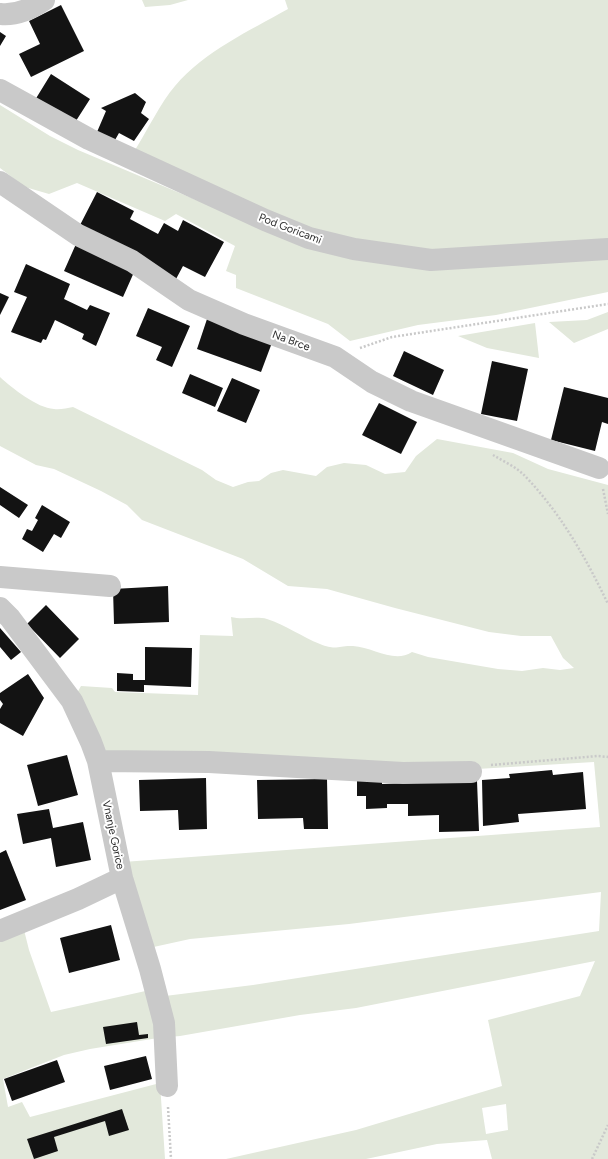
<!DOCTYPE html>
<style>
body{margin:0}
canvas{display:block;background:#fff}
</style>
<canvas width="608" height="1159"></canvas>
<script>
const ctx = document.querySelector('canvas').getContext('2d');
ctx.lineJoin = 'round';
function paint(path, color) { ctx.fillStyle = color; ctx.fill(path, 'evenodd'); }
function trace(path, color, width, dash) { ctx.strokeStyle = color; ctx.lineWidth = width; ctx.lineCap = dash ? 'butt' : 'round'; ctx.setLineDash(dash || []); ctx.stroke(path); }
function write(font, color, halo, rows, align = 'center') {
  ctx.font = font + ' Figtree,sans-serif'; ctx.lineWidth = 4; ctx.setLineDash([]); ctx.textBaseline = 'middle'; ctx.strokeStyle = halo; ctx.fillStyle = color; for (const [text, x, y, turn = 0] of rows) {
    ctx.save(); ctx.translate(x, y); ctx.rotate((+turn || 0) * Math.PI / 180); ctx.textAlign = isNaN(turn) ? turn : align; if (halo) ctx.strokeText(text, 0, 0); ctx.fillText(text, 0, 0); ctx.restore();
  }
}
paint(new Path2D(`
 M142,0H188L170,5L145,7Z
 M285,0H608V243L425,251L321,234L135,150C147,131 161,102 175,86C205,51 249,31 288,9Z
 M0,105L50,136L78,150L310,248L608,257V292L496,315L418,325L350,341L328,324L236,288V275L226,271L235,246L176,214L165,221L77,183L49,194L25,187L0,168Z
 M608,312V329L574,343L549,322L587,320Z
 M535,323L539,358L487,348L458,336Z
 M0,377C12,388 37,408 54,409C60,410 67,408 73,407L202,470L216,480L233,487L248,482L259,481L271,473L283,470L316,476L327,467L344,463L366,465L385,474L405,472L416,456L437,439L513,453L548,469L608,485V1159H492L487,1140L437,1144L366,1159H226L356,1130L502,1086L488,1020L580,996L595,961L356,1008L300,1015L180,1036L169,1037L165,996L253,985L599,931L601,892L349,924L190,939L149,948L123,862L600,827L594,762L477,769L100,751L77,693L81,686L112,688L115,692L198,695L200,635L233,636L231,617C243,620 256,616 267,619C286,625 302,637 320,644C337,651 339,645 353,646C373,647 394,664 412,652L428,657L498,669L522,671L543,668L560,670L574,668L563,658L551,636H521L489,632L395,608L327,589L288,586L243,559L142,520L127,505L101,491L54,469L36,465L0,446ZM506,1104L508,1130L486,1134L482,1108Z
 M24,930L29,950L51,1012L150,990L158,1038L90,1049L64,1055L3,1079L8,1107L22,1102L30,1117L160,1083L165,1159H0V937Z`), '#e2e8db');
paint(new Path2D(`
 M61,5L84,51L31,77L19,54L40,44L29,21Z
 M0,32L6,36L0,46Z
 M51,74L90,99L74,124L35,100Z
 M135,93L146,102L141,113L149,119L134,141L119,133L115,140L97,132L106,111L101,108Z
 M97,192L134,211L130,219L158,234L164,223L178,231L183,220L224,242L205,277L183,266L176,279L79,227Z
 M76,244L135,270L123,297L64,271Z
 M26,264L70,284L64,299L87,310L90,305L110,313L96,346L82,339L84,334L55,320L46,340L43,339L41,343L11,332L27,297L14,292Z
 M0,293L9,297L0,315Z
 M148,308L190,326L172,367L156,360L162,347L136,336Z
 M208,316L273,340L261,372L197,349Z
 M404,351L444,370L433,395L393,376Z
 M492,361L528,369L517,421L481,414Z
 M190,374L223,388L215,407L182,393Z
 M232,378L260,390L246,423L217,411Z
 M564,387L608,398V424L602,422L595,451L551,440Z
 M379,403L417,422L401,454L362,435Z
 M0,487L28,505L19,518L0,505Z
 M42,505L70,522L61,538L54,534L43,552L22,539L27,529L32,531L38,520L35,518Z
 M168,586L169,622L114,624L113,589Z
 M46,605L79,639L60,658L27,624Z
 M0,628L21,652L11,660L0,647Z
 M145,647L192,648L191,687L144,685V692L117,691V673L133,674V680H145Z
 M28,674L44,698L23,736L0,723V709L3,704L0,700V693Z
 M67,755L78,795L38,806L27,765Z
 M552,770L553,775L583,772L586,809L518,814L519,822L483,826L482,780L510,778L509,774Z
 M206,778L207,829L179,830L178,810L140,811L139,780Z
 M357,778H382V784L477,781L479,831L439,832V815L408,816V804H387V808L366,809V796H357Z
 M327,779L328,829H304L303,818L258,819L257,780Z
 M49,809L53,828L83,822L91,860L56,867L51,838L23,844L17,814Z
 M6,850L26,900L0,910V853Z
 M111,925L120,960L69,973L60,938Z
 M137,1022L139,1035L148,1034V1038L106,1044L103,1027Z
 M146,1056L152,1079L110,1090L104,1066Z
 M57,1060L65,1082L12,1101L4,1079Z
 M122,1109L129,1130L109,1136L105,1121L54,1137L58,1151L34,1159L27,1139Z`), '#131313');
trace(new Path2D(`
 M360,348L392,337L608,304
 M493,455C503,461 516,467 524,475C560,512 586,558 608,604
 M603,489L608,514
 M491,765L598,756L608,757
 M168,1107L171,1159
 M592,1159L608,1125`), '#c9c9c9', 2.5, [2, 2]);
trace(new Path2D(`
 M0,14C17,16 31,9 44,0
 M0,90L89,139L265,220L309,238L354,249L431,260L608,249
 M0,182L78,235L132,261L189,300L244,324L335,357L372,382L411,401L599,468
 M0,577L110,586
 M0,608L10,618L72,701L91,742L98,761L122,878L150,969L164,1023L167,1086
 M98,761L209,762L403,773L471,772
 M0,931L78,899L122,878`), '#c9c9c9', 22);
write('11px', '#2c2c2c', '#fff', [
 ["Pod Goricami",290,229,21],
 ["Na Brce",291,341,20],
 ["Vnanje Gorice",113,835,78]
]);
</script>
